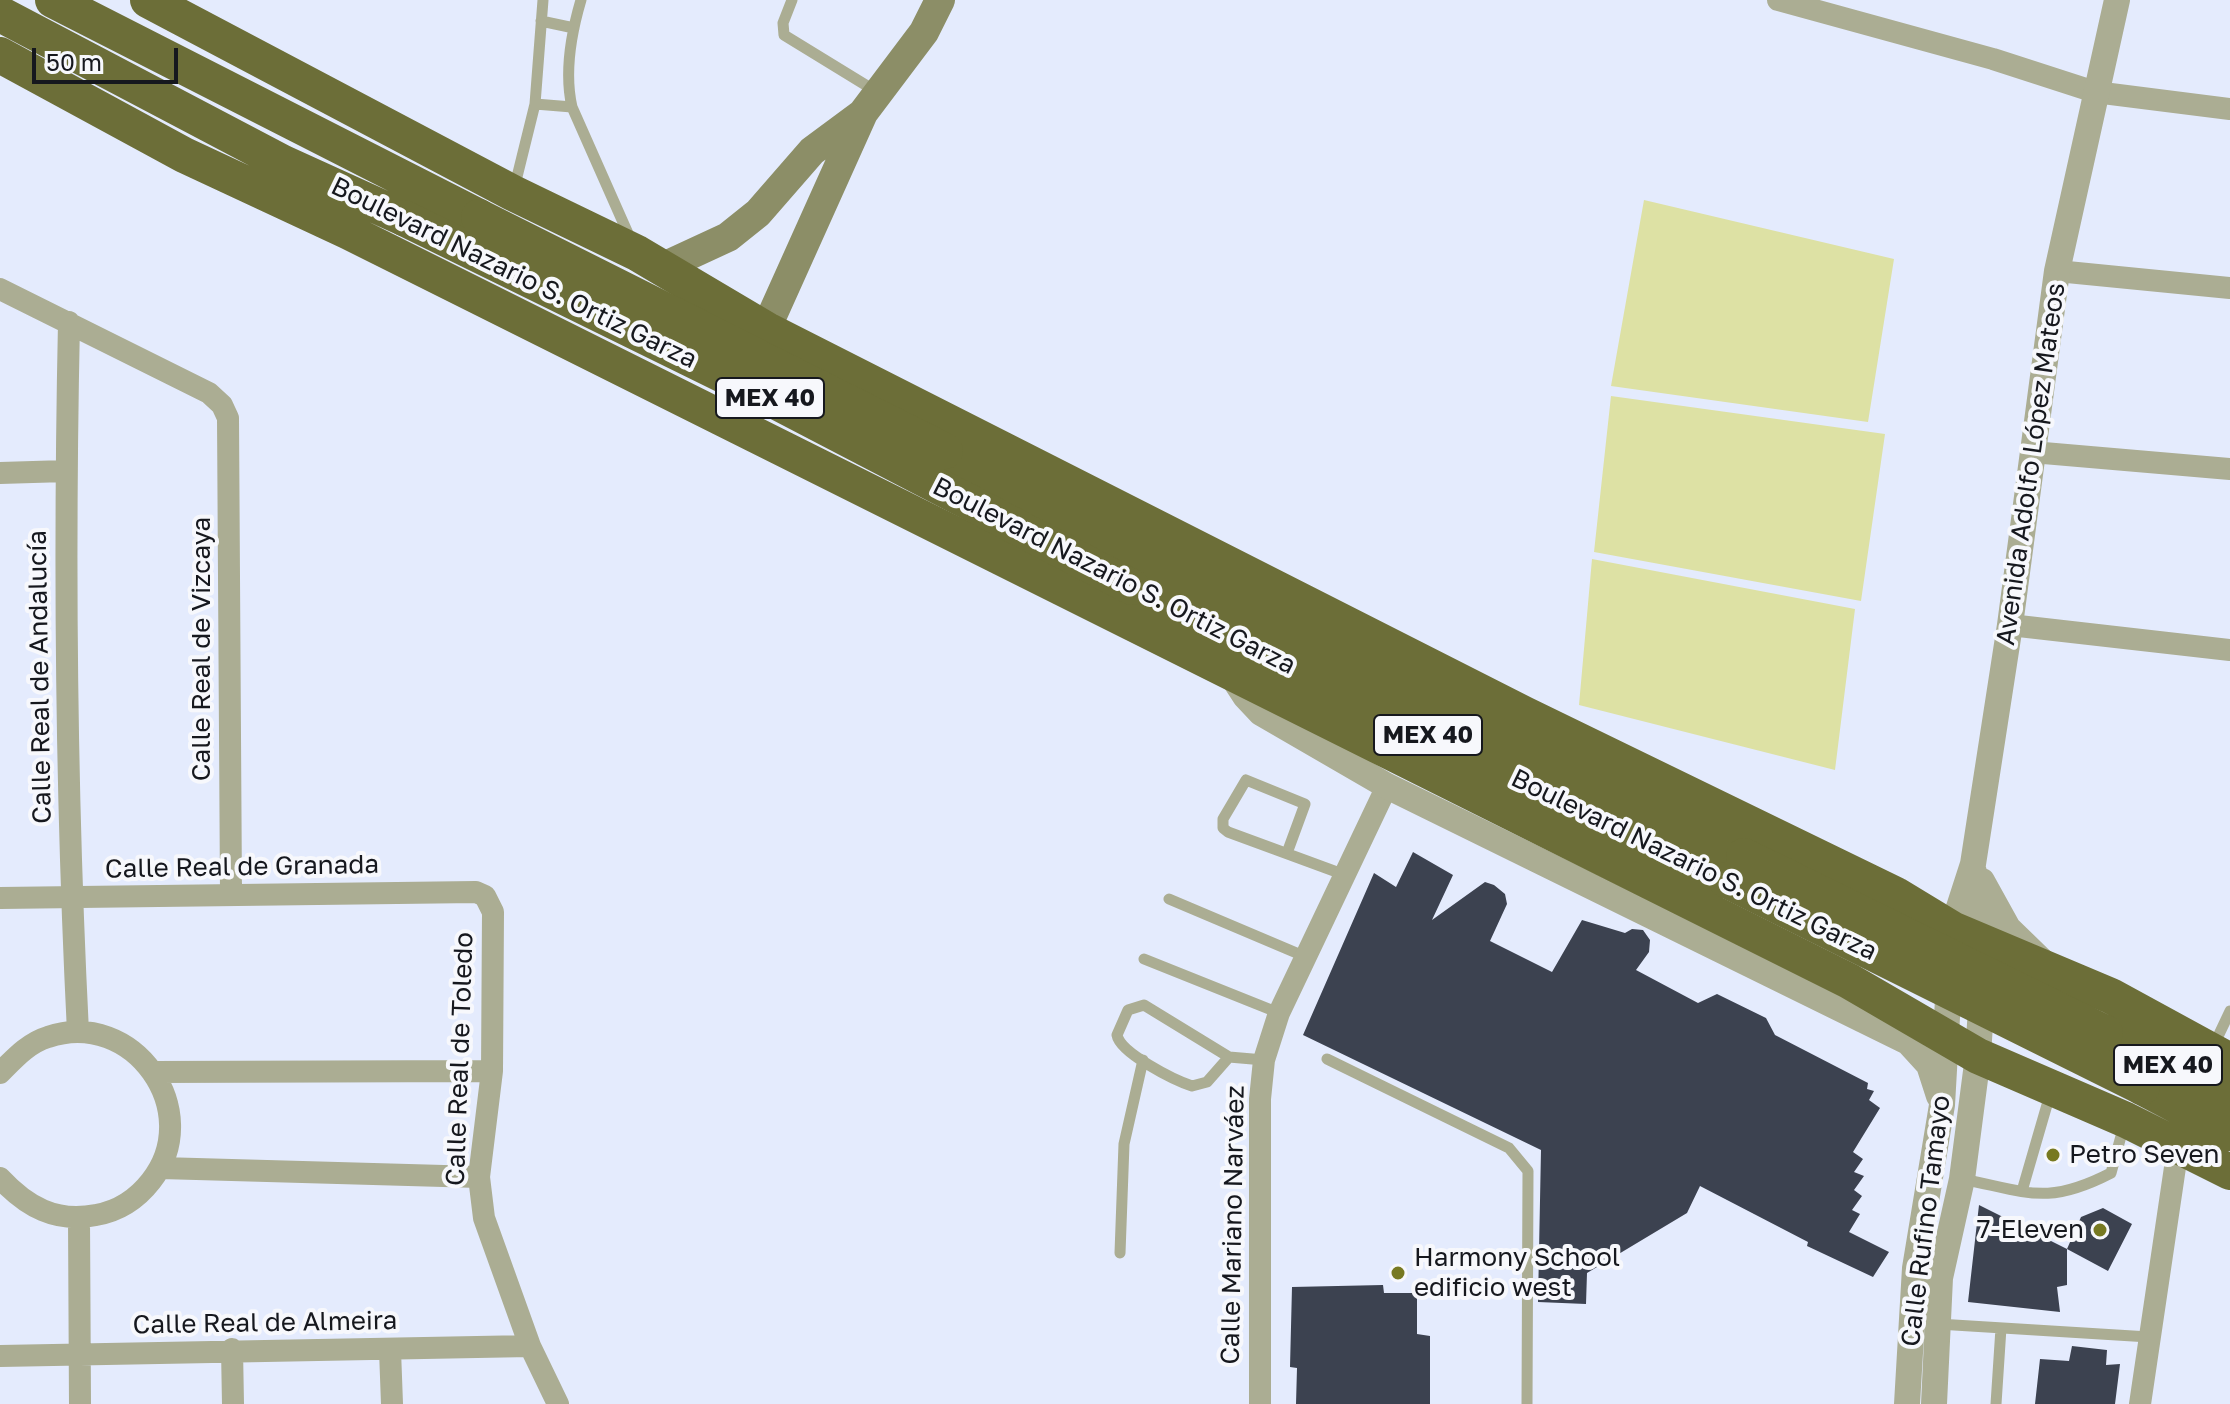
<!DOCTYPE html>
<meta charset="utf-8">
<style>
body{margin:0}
#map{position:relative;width:2230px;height:1404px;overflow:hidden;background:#e4ebfd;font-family:"Golos Text",sans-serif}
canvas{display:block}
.scale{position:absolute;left:32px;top:48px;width:146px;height:36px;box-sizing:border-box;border:4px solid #16181e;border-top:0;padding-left:10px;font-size:24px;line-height:28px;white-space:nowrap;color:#16181e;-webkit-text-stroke:6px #f7f8fc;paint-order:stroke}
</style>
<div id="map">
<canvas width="2230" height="1404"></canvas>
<div class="scale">50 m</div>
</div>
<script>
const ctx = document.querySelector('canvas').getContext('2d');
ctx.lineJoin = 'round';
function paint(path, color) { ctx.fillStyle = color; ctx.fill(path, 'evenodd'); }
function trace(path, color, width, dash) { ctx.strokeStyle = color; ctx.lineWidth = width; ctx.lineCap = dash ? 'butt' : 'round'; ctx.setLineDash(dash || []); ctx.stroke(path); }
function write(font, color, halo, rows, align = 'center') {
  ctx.font = font + ' "Golos Text",sans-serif'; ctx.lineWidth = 8; ctx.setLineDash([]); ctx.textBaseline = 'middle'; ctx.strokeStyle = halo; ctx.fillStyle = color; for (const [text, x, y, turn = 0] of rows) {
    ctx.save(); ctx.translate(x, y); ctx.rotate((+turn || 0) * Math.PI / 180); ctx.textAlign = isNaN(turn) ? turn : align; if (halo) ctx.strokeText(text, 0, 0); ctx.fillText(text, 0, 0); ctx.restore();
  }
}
paint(new Path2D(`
 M1644,200L1894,259L1868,422L1611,386Z
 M1611,396L1885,434L1861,601L1594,552Z
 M1592,559L1855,609L1835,770L1579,705Z`), '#dde1a4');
paint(new Path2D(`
 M1413,852L1453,875L1432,920L1485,882L1494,885L1505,894L1507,904L1490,941L1552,972L1582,920L1625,933L1632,929L1643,930L1650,940L1649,952L1636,970L1698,1003L1717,994L1766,1018L1775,1035L1868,1083L1867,1089L1874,1091L1869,1100L1880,1108L1853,1152L1863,1159L1854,1172L1864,1176L1854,1190L1862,1196L1852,1210L1860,1214L1849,1232L1889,1252L1873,1277L1807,1246L1808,1242L1700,1186L1687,1213L1587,1273L1586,1304L1538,1302L1541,1150L1303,1035L1374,873L1396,887Z
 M1979,1205L2067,1249V1285L2057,1287L2060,1312L1968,1302Z
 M2103,1208L2132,1224L2108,1271L2067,1249L2081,1217Z
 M1383,1285L1384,1293H1417V1334L1430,1336V1404H1296L1297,1368L1290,1367L1292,1287Z
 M2072,1346L2107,1350L2106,1365L2120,1364L2115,1404H2035L2040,1359L2069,1361Z`), '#3c4250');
trace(new Path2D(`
 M581,0C571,34 564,72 572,107L630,238
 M792,0L783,23L784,35L877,92
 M541,21L574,28
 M535,104L572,107
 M514,189L535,104L543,0
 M1287,853L1305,804L1246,780L1223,819V828L1228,832L1345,875
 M1169,899L1306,957
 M1144,959L1279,1013
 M2213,1047L2230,1011
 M1229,1057L1207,1082L1192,1086C1174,1080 1120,1053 1117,1035L1128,1010L1144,1005L1229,1057L1264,1060
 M1327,1059L1509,1148L1528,1171L1527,1404
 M1962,1179C2028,1192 2047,1206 2111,1173L2124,1125
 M2022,1191L2051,1091
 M1120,1253L1124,1144L1143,1060
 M1938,1324L2149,1337
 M1996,1404L2001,1328`), '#abad93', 11);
trace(new Path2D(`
 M1778,0L1993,59L2095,92L2230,109
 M2057,271L2230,288
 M0,289L209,393L222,405L228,418L231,894
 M69,322C64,558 66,795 78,1032
 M2032,452L2230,469
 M0,473L66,471
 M2010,625L2230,650
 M0,898L476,892L485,896L493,912L492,1071L479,1177L484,1218L530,1346L558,1404
 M155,1072L492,1071
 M0,1073C14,1059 28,1043 48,1037C133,1008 206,1111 151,1181C137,1199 119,1211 96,1215C56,1223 27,1207 0,1178
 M161,1168L479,1177
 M79,1219L80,1404
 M232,1349L233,1404
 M390,1350L392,1404
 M0,1356L530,1346
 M1260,1404V1099L1264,1060L1279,1013L1387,786
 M2140,1404L2178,1147`), '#abad93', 22);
trace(new Path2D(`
 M1230,673L1245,696L1261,713L1387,786L1908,1042L1929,1065L1939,1096
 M1982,881L2008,928L2042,961
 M1907,1404L1915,1268L1942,1105L1952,929L1973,864L2010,625L2057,271L2117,0
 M1934,1404L1940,1278L1962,1179L1978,1056L1985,944L1974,872`), '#abad93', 26);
trace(new Path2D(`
 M661,268L728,237L758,213L812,151L862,114
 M756,351L863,113L924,32L940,0`), '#8c8e67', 30);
trace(new Path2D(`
 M53,0L479,217
 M148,0L513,193L637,253L767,330L1524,714L1896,895L1952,929L2111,996L2230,1061
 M0,14L283,163L404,218
 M0,55L184,155L347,231L1849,981L1978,1056L2126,1120L2230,1172
 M945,451L1269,620L1744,856
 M1132,587L1726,880
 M2105,1033L2230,1097
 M2142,1087L2230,1133`), '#6c6e38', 36);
trace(new Path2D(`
 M479,217L945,451
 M404,218L754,390L1132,587
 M1744,856L2105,1033
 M1726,880L2142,1087`), '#6c6e38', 36);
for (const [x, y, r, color] of [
 [2053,1155,8,"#777921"],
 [2100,1230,8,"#777921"],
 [1398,1273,8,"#777921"]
]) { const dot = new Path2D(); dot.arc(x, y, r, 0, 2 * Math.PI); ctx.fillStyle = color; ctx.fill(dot); trace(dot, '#f7f8fc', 3); }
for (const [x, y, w] of [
 [770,398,108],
 [1428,735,108],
 [2168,1065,108]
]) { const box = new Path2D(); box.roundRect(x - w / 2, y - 20, w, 40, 6); ctx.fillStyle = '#f7f8fc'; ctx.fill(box); trace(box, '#16181e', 2); }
write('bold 24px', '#16181e', null, [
 ["MEX 40",770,398],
 ["MEX 40",1428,735],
 ["MEX 40",2168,1065]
]);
write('26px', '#16181e', '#f7f8fc', [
 ["Boulevard Nazario S. Ortiz Garza",514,273,26],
 ["Avenida Adolfo López Mateos",2031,464,-82],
 ["Boulevard Nazario S. Ortiz Garza",1114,576,27],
 ["Calle Real de Vizcaya",202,649,-90],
 ["Calle Real de Andalucía",40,677,-91],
 ["Boulevard Nazario S. Ortiz Garza",1694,865,26],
 ["Calle Real de Granada",242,867,-1],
 ["Calle Real de Toledo",460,1059,-88],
 ["Calle Rufino Tamayo",1926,1221,-83],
 ["Calle Mariano Narváez",1233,1225,-89],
 ["Calle Real de Almeira",265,1323,-1]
]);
write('26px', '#16181e', '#f7f8fc', [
 ["Petro Seven",2069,1155],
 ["7-Eleven",2084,1230,"right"],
 ["Harmony School",1414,1258],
 ["edificio west",1414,1288]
], 'left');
</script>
